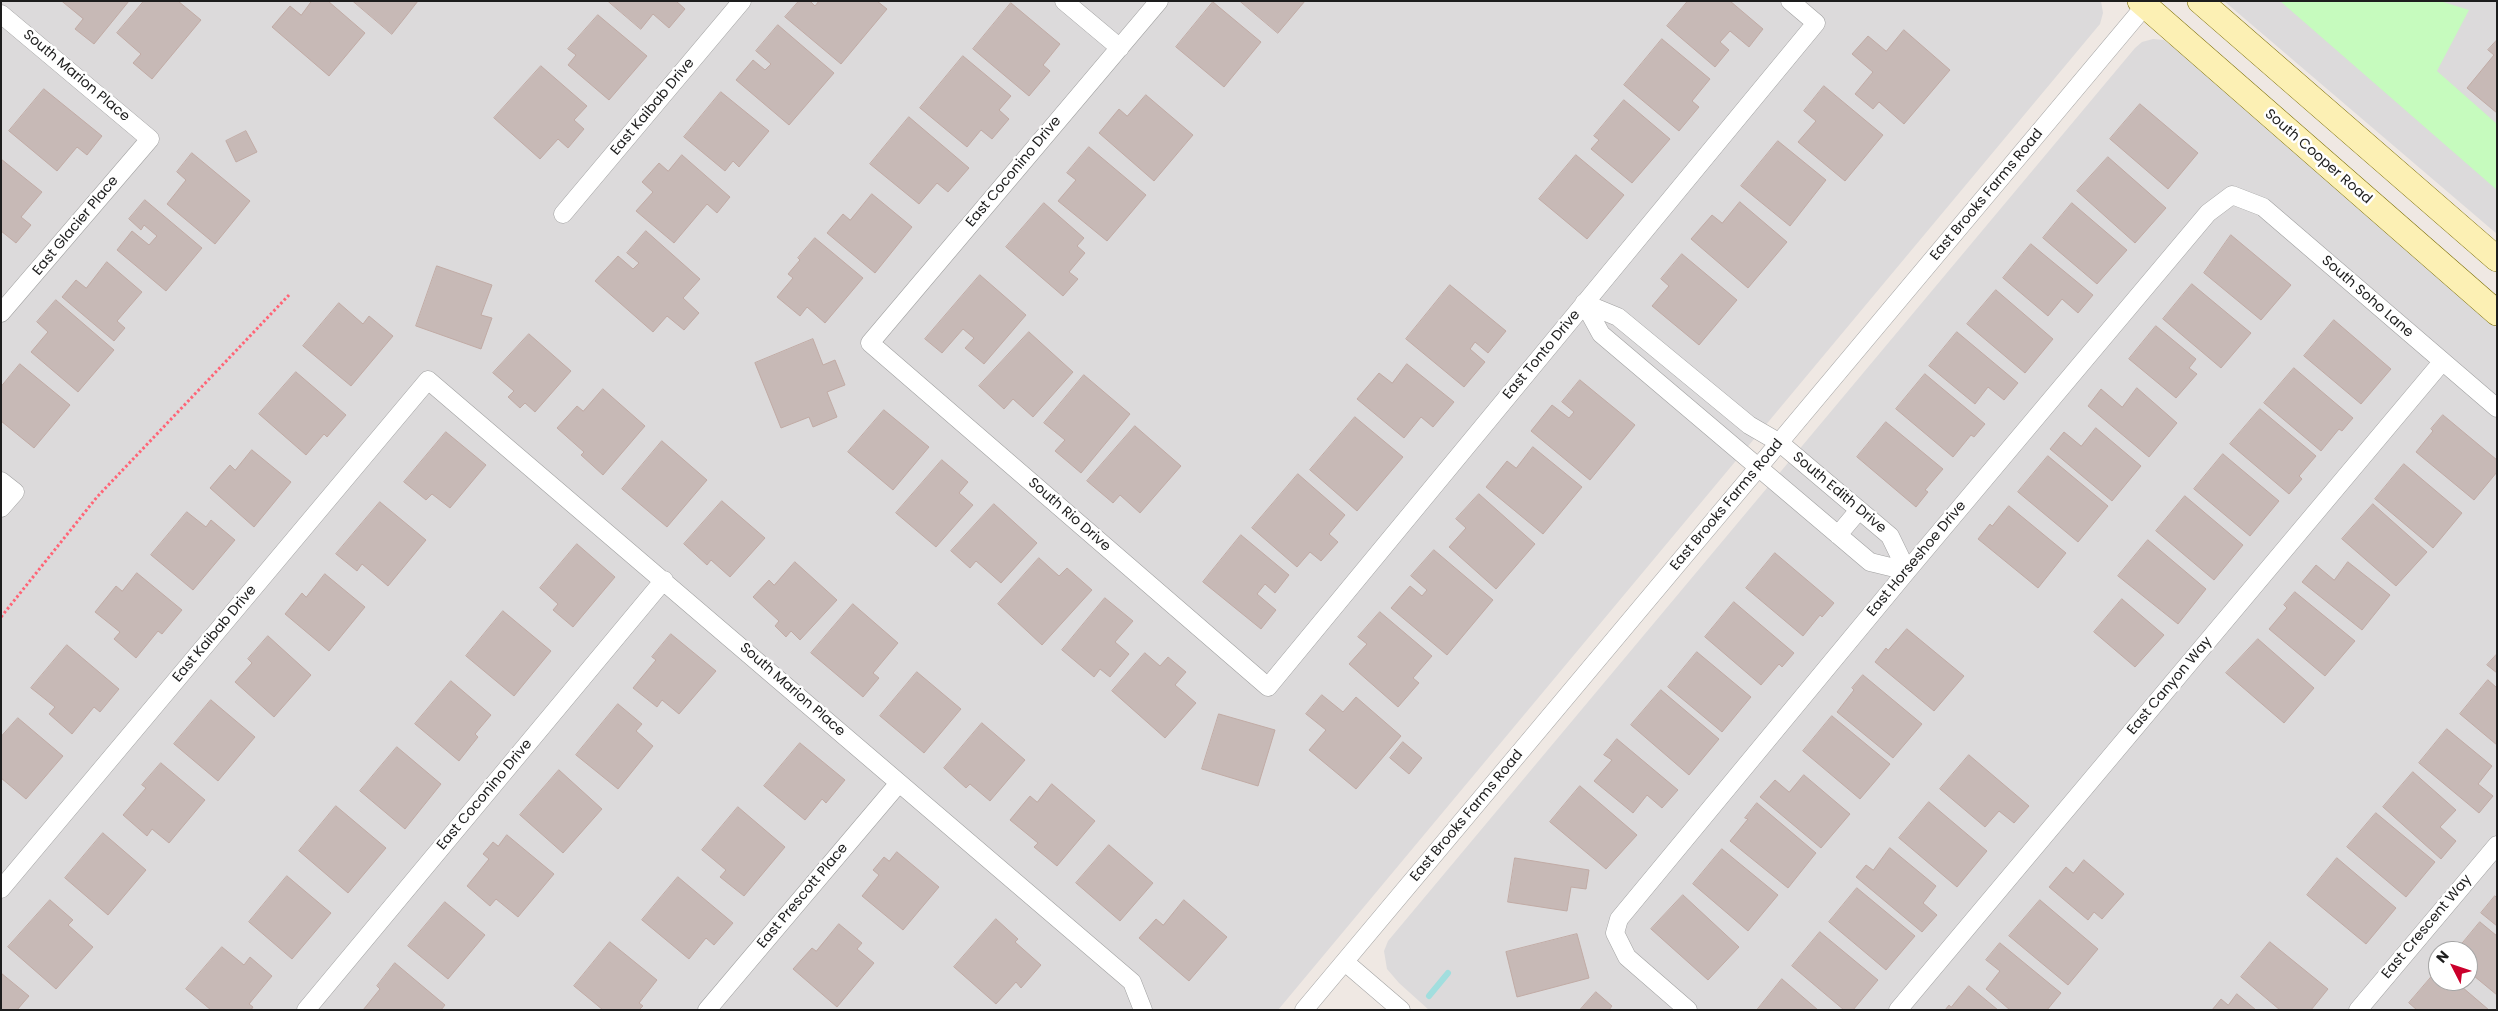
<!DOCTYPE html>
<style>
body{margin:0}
#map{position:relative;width:2498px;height:1011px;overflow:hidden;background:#efe8e3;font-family:Poppins,sans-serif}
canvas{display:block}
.frame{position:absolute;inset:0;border:2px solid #1d1d1d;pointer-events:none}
.north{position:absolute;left:2428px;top:941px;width:50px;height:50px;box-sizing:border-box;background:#fff;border:1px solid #a5a5a5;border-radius:50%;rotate:311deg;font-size:14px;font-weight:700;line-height:20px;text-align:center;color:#1d1d1d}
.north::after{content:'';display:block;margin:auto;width:18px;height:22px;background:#cb002c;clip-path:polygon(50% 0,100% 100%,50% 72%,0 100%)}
</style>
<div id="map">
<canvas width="2498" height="1011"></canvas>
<div class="frame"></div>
<div class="north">N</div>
</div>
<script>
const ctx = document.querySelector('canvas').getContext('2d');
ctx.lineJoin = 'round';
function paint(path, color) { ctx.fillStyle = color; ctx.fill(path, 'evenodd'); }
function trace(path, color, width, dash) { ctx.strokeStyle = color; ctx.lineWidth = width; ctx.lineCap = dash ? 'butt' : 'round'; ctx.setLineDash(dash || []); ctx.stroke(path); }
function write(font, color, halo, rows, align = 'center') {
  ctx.font = font + ' Poppins,sans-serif'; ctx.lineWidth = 5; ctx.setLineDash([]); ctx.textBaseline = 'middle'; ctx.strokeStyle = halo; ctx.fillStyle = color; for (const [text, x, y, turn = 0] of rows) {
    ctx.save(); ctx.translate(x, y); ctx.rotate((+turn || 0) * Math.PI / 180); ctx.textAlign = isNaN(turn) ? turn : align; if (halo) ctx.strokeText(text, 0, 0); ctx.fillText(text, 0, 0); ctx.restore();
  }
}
paint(new Path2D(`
 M1,1H2101L2103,13L2100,24L1278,1010H1Z
 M2224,1H2497V234Z
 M2153,39L2164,40L2194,62L2497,328V1010H1429L1399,983L1387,969L1384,951L1388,941L2135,48L2142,42ZM2438,951H2468V981H2438Z`), '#dcdadb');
paint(new Path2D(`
 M2280,1H2440L2469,10L2437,71L2497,124V190Z`), '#c6fbbe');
trace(new Path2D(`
 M1429,996L1448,973`), '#a1dede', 6);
const building = new Path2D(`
 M62,1H129L94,44L75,29L83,19Z
 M144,1H178L201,20L152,79L133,63L141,54L117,33Z
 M312,1H328L365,33L329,76L272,27L290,6L301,15Z
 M353,1H418L392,34Z
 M608,1H676L685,9L669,28L653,14L641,29Z
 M799,1H810L815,6L819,1H877L887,9L841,64L785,17Z
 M1240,1H1305L1278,33Z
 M1688,1H1730L1763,29L1749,47L1730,31L1720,42L1729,50L1715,67L1667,26Z
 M1213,2L1261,42L1224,87L1176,47Z
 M1011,3L1060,44L1043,65L1050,71L1029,96L973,49Z
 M598,15L647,56L609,100L568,65L576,55L568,49Z
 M778,25L834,73L789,125L736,80L753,60L765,70L771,64L756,51Z
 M1904,30L1950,70L1904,124L1879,102L1873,109L1855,94L1873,72L1852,54L1868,36L1886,51Z
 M1662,39L1710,79L1692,101L1699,107L1679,131L1624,85Z
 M2497,40V113L2467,88L2494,55L2488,50Z
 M963,56L1011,96L999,110L1009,119L992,139L981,130L967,147L920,108Z
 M541,66L587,106L574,120L584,129L568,148L558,139L540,159L494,118Z
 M1824,86L1883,135L1845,181L1798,142L1816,121L1804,111Z
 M44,89L102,136L87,155L77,147L57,171L9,131Z
 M721,92L769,131L739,167L733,161L725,171L684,137Z
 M1146,95L1193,135L1154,181L1099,133L1119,109L1127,116Z
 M1624,100L1670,139L1632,183L1591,149L1599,140L1594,136Z
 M2140,104L2198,153L2168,189L2110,139Z
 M909,117L969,168L948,192L937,183L919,204L870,164Z
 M246,131L257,152L236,162L226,141Z
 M1778,141L1826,180L1790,226L1741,186Z
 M1089,147L1146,195L1107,241L1058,201L1076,180L1067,173Z
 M192,153L250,201L215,244L167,204L186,180L177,172Z
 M682,155L730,197L717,213L707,204L674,243L636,211L653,192L642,182L659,163L668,171Z
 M1576,155L1624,195L1587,239L1539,199Z
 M2108,157L2166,208L2135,243L2077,191Z
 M1,159L42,192L21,217L31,225L16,243L1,231Z
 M872,194L912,227L875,273L827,233L843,214L850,220Z
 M145,200L202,248L166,291L117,250L132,231L149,245L157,236L144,225L141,230L129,219Z
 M1740,202L1787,242L1748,288L1691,239L1712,215L1722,223Z
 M1044,203L1084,238L1077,246L1085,253L1069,272L1078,279L1063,296L1006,247Z
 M2072,203L2127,250L2097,284L2043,238Z
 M646,231L700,279L683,298L699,313L684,330L667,316L653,332L595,281L618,256L633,269L639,263L627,253Z
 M2231,235L2291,285L2261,320L2204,273Z
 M815,238L863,278L825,323L807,307L800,316L777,297L793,278L788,274L800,260L798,258Z
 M2031,244L2093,295L2078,313L2062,299L2048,316L2003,278Z
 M1682,254L1737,300L1699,345L1652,306L1669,286L1661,279Z
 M107,262L142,292L117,321L125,328L114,341L62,297L76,280L86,288Z
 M437,266L492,285L481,315L492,318L481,349L416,326Z
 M980,275L1026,315L984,364L965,348L974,338L963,329L942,353L925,339Z
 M2192,284L2251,333L2221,368L2163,319Z
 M1450,285L1506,331L1488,353L1475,342L1470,349L1485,362L1464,387L1406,339Z
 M1996,290L2053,339L2025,373L1967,324Z
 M56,300L114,350L78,392L31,352L48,332L37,322Z
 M339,303L363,324L369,316L393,336L351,386L303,346Z
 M2334,320L2391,369L2361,404L2304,356Z
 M2156,326L2196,359L2189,368L2197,374L2176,398L2129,359Z
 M1029,332L1073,372L1033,417L1013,399L1004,409L979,386Z
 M1957,332L2018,383L2004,400L1988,387L1975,404L1929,366Z
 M529,334L571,371L535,412L525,403L520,408L508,397L514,391L493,373Z
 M813,339L823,365L835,360L845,385L827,392L837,417L813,427L809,417L781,428L755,363Z
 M20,364L70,405L34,448L1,421V387Z
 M1407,364L1454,402L1433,427L1421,417L1404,438L1357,399L1379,373L1392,383Z
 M2294,368L2353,418L2342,431L2339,429L2321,451L2264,403Z
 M296,372L346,415L327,437L324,434L306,455L259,414Z
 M1925,374L1985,424L1974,437L1971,435L1953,457L1896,409Z
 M1084,375L1130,414L1081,473L1055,451L1065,440L1044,423Z
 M1580,380L1635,425L1590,480L1531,431L1552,405L1569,418L1574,412L1562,402Z
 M2137,388L2177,423L2149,457L2088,406L2101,389L2122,407Z
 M603,389L645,426L603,475L581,455L584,452L557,428L577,406L583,411Z
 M2260,409L2316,456L2299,476L2302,479L2289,494L2230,444Z
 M884,410L929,447L893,490L848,452Z
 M2443,415L2497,460V472L2474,500L2416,452L2433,431L2431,429Z
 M1355,417L1403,457L1357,511L1310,470Z
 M1886,422L1943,469L1925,490L1928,492L1916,507L1857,457Z
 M1135,426L1181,466L1140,513L1120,495L1113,503L1087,481Z
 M2096,428L2141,466L2112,501L2050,449L2064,432L2081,446Z
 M446,432L486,465L450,508L432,494L426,500L404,482Z
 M662,441L707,480L667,527L622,489Z
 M1533,447L1582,487L1543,534L1486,487L1507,461L1516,468Z
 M252,450L291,482L254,527L210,488L230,465L235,470Z
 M2223,454L2279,501L2250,536L2194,489Z
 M2048,456L2108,506L2078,542L2018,492Z
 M942,460L968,482L959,493L973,505L936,547L896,513Z
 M2404,464L2462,513L2433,548L2375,499Z
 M1298,474L1345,515L1329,534L1338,542L1321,561L1310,552L1297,567L1252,528Z
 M1479,494L1535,544L1496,589L1449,547L1466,528L1456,519Z
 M2185,496L2243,545L2214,580L2156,531Z
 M722,501L765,538L730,577L711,560L707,565L684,544Z
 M380,502L426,540L388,586L362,564L357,571L336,554Z
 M994,504L1037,543L1001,583L976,561L970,568L951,551Z
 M2373,504L2427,552L2396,586L2342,539Z
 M2009,506L2066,553L2038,588L1978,539L1990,524L1992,526Z
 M187,512L206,527L211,520L235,540L193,590L151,555Z
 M1241,535L1289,575L1275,593L1265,584L1257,594L1276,610L1261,629L1203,582Z
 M2148,540L2206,589L2178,624L2118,576Z
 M577,544L615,577L573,627L553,610L558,604L540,588Z
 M1434,550L1493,600L1447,655L1391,608L1410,586L1422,596L1427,590L1411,576Z
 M1775,553L1834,603L1822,617L1820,615L1803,636L1746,588Z
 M1039,558L1059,576L1067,568L1092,590L1042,645L998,604Z
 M795,562L837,600L800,640L791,631L786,637L775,626L779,621L753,597L769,580L774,585Z
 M2348,562L2390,595L2362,630L2302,582L2316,565L2334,580Z
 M137,573L182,610L162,634L158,631L136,658L114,639L120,632L95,612L116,586L122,591Z
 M325,574L365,607L329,651L285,614L302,593L306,597Z
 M2295,592L2355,641L2325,676L2269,629L2287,608L2284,605Z
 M1105,598L1133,621L1115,642L1129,654L1110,677L1100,669L1094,677L1062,650Z
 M2122,599L2164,635L2135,667L2094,632Z
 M1734,602L1794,653L1782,667L1779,664L1761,685L1705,637Z
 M853,604L898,643L873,673L879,678L863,697L811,653Z
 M503,611L551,651L514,696L466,656Z
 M1380,612L1432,656L1413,678L1419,683L1398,707L1349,664L1367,644L1358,637Z
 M1907,629L1964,676L1934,711L1875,662L1886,648L1888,650Z
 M671,634L716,671L679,714L662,700L657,707L633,688L656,660L652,657Z
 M268,636L311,675L274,717L235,682L252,663L248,659Z
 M2258,639L2314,688L2284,723L2226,673Z
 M67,645L119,689L100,712L94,707L72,734L49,714L55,707L31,688Z
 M1697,652L1751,697L1722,732L1668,687Z
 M1145,653L1160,666L1168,657L1186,672L1175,685L1196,703L1165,738L1112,691Z
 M2497,654V673L2487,665Z
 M917,672L961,709L924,753L880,716Z
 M1863,675L1922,724L1893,758L1837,712L1854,690L1852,688Z
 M2488,680L2497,688V745L2460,714Z
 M451,681L491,715L475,734L478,737L459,761L415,724Z
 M1661,690L1719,739L1689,775L1631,725Z
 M1322,695L1343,712L1356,697L1401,736L1356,789L1309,750L1326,730L1306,714Z
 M211,700L255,737L218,781L174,744Z
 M618,704L642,724L636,731L653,746L618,789L576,755Z
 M1219,714L1275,730L1258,786L1202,769Z
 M1832,716L1890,764L1860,799L1803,751Z
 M18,718L63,756L26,799L1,778V737Z
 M982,723L1025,760L990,801L970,784L966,788L944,768Z
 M2447,729L2492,766L2478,784L2493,796L2479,813L2419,763Z
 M1617,739L1678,790L1662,808L1647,795L1633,813L1594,781L1612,760L1604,755Z
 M1403,742L1422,758L1409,774L1390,758Z
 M800,743L845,780L826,803L822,799L805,820L764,786Z
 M397,747L441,784L405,829L360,791Z
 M1969,755L2029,806L2014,823L1999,811L1985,827L1940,789Z
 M161,763L205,800L169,843L152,829L147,836L123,815L146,788L142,785Z
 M559,770L602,809L563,853L520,815Z
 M2413,772L2456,810L2440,827L2456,841L2441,859L2383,807Z
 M1804,775L1850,814L1821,848L1760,797L1775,780L1789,792Z
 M1052,784L1095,821L1057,866L1034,847L1038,843L1010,820L1030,796L1037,802Z
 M1580,786L1637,835L1606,869L1550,822Z
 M1929,802L1987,851L1957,887L1899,838Z
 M1757,803L1816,853L1788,888L1730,841L1748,819L1745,818Z
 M336,806L386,848L348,893L299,851Z
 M738,807L785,847L744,896L720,877L726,870L702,850Z
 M2376,813L2435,862L2406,897L2347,847Z
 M103,833L146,870L108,915L65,878Z
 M507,835L554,874L518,917L496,899L490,906L467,886L489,859L483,854L493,842L498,846Z
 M1109,845L1153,883L1120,921L1076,883Z
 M1890,848L1936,886L1923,903L1937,915L1922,932L1856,877L1866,865L1873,870Z
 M1722,849L1778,895L1748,931L1693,884Z
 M897,852L939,887L903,930L862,896L879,875L873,870L884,857L889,861Z
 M1515,858L1589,870L1586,889L1571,887L1567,911L1508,902Z
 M2337,858L2396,908L2366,944L2307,895Z
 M2084,860L2124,894L2102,919L2094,912L2088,920L2049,887L2066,867L2073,873Z
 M287,876L331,913L292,959L249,922Z
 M678,877L733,923L714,945L706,938L689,959L642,920Z
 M1857,888L1915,936L1886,970L1829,922Z
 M1683,895L1739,947L1708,980L1651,929Z
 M2495,896L2497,898V926L2481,913Z
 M50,900L73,920L68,925L93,947L56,989L8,947Z
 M1184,900L1227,937L1189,981L1139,938L1156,919L1163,925Z
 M2040,900L2098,949L2068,985L2009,936Z
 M445,902L485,935L448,979L408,946Z
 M996,919L1018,939L1015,942L1041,965L1021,988L1016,982L996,1004L954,967Z
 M2480,922L2497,936V995L2468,971V951H2456Z
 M839,924L862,943L857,949L874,963L837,1007L793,969L812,948L816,951Z
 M1820,932L1878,980L1853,1010H1844L1792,966Z
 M1577,934L1589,978L1517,997L1506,952Z
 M610,942L657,980L639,1003L643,1006L639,1010H603L574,986Z
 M2270,942L2328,989L2311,1010H2280L2241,977Z
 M2000,943L2061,993L2047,1010H2010L1986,989L2000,971L1986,960Z
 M222,947L244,965L250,957L272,976L249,1004L253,1007L251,1010H211L186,989Z
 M395,963L445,1005L441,1010H363L380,989L377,986Z
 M2438,969V981H2455L2489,1010H2417L2409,1003Z
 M1,973L29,996L17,1010H1Z
 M1782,979L1818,1010H1757Z
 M1969,986L1998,1010H1945L1949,1005L1951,1007Z
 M1596,992L1612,1006L1609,1010H1580Z
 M2237,994L2256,1010H2212L2221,999L2228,1005Z`);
paint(building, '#c7b9b6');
trace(building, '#c1aba5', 1);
const street = new Path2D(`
 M1064,1L1120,48
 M1159,1L870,343L1268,687L1816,23L1790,1
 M1,14L150,139L1,313
 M563,214L742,1
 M1584,303L1601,334L1870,562L1907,571
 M1584,303L1618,317L1749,425L1780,443L1890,536L1907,571
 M1,481L15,492L1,508
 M1838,535L1859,510
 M1,889L428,380L1132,982L1143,1010
 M1345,962L1401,1010
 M306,1010L664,580
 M707,1010L899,783
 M1304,1010L2149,1
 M1688,1010L1627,957L1615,933L1619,919L1907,571L2208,213L2232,195L2263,207L2497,408
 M1898,1010L2442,362
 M2358,1010L2497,845`);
const secondary = new Path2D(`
 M2140,1L2497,313
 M2200,1L2497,259`);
trace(street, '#a1a1a1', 19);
trace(secondary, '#786b01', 26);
trace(new Path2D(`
 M1,617L97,497L289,295`), '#ff6476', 3, [2.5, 2.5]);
trace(street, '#fff', 18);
trace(secondary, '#fcf0b4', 25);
write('14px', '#1d1d1d', '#fff', [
 ["South Marion Place",76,76,40],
 ["East Kaibab Drive",653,107,-50],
 ["South Cooper Road",2318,157,41],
 ["East Coconino Drive",1014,172,-50],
 ["East Brooks Farms Road",1987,195,-50],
 ["East Glacier Place",76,226,-50],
 ["South Soho Lane",2367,297,41],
 ["East Tonto Drive",1542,355,-50],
 ["South Edith Drive",1839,493,40],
 ["East Brooks Farms Road",1727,505,-50],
 ["South Rio Drive",1069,515,41],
 ["East Horseshoe Drive",1917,559,-50],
 ["East Kaibab Drive",215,634,-50],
 ["East Canyon Way",2170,686,-50],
 ["South Marion Place",792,690,41],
 ["East Coconino Drive",485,795,-50],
 ["East Brooks Farms Road",1467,816,-50],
 ["East Prescott Place",803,896,-50],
 ["East Crescent Way",2427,927,-50]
]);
</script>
